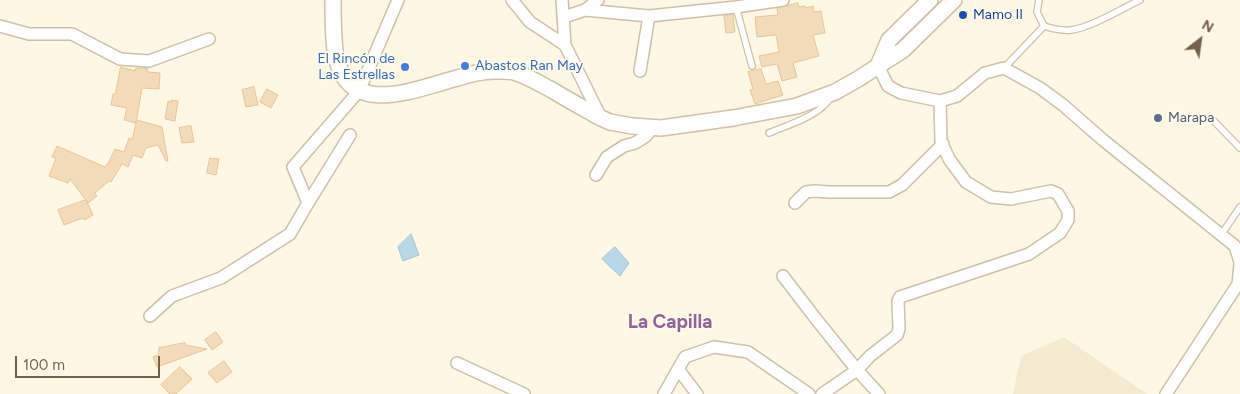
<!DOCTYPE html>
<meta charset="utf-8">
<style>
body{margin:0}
#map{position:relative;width:1240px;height:394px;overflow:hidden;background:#fdf7e3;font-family:Figtree,sans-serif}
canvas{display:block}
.north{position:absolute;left:1175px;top:15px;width:50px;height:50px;-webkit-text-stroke:4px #fffaea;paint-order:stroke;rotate:30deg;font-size:14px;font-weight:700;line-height:20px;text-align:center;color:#766048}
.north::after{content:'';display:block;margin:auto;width:18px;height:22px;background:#766048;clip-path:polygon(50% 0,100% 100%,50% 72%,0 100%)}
.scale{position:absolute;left:15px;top:356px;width:145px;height:22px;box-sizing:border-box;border:2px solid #766048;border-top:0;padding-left:6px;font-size:15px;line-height:18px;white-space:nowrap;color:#766048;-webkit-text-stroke:4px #fffaea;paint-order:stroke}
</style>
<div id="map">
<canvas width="1240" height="394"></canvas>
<div class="north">N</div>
<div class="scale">100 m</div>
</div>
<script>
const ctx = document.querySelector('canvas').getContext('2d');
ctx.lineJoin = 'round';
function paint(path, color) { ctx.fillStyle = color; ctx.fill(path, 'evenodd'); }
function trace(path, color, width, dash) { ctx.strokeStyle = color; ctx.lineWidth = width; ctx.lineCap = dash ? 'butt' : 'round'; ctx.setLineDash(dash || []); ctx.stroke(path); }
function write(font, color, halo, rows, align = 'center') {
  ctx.font = font + ' Figtree,sans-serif'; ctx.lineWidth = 4; ctx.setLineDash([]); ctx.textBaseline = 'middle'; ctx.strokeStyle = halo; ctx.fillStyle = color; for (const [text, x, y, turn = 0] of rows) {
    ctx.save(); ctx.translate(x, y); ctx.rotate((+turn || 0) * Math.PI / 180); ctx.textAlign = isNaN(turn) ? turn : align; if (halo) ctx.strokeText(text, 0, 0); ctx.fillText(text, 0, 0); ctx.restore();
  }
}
paint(new Path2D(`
 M1064,337L1147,394H1013L1021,356Z`), '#f5ead1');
const water = new Path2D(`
 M411,234L419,255L403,261L398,247Z
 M615,247L629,263L620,276L602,259Z`);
paint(water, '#b7d8e7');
trace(water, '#9cc5d9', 1);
const building = new Path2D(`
 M798,3L799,7L805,6L806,8L813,6L814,12L821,11L825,33L813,35L819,56L793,63L797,77L782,81L777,64L762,67L759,56L779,52L776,35L757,37L755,17L778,15L777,9Z
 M733,15L735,32L726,33L724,16Z
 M121,67L135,71L136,68H147L148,72L160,73L159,89L142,88L136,123L124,120L127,108L111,105L113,94H115Z
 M761,69L766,84L778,81L783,95L755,104L750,90L753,89L748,72Z
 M254,87L258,105L246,107L242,90Z
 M267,89L278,95L271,108L260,102Z
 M172,100L178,101L175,121L165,119L168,101L171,102Z
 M137,120L162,127L168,161H166L158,145L146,148L142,158L133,155L128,167L122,164L111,182L109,181L95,193L97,196L88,203L70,179L68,183L49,176L56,158L52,157L57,146L105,167L107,164H108L115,149L124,152L129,138L132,139Z
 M191,126L194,142L182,143L179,128Z
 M210,158L219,159L216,175L207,173Z
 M86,200L93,215L84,220L83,218L64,225L58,210Z
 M216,332L223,342L212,350L205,340Z
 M185,343V345L207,349L157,367L153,357L158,355L159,348Z
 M224,361L232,372L217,383L208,373Z
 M180,367L192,379L176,394H170L161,385Z`);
paint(building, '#f3dab9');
trace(building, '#e7c499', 1);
const lane = new Path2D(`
 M1039,0L1037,12L1044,26
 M736,7L752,66
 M1044,26C1053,29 1061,31 1071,30C1090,28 1121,9 1140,0
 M1004,68L1044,26
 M1210,117L1240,148
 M769,133C790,124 818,117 831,97
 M1221,235L1240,207`);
const street = new Path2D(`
 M512,0L530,22L565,45
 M562,0L565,45L601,118
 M585,10L649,16L736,7L783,0
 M564,17L585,10L598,0
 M0,26L29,34H72L120,59L149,61L209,39
 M878,66L888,86L901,93L940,101L957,96L985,73L1004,68L1040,88L1063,105L1103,140L1235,246L1240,262
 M640,71L649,16
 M596,175L607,157L624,146L635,143L646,136L653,127
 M308,203L350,135
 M795,203L806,192L815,191L829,192H889L902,185L943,144
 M783,276L816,319L857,370L879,394
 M150,316L172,296L221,278L290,234L308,203L293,167L359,91L398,0
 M457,363L524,394
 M678,369L697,394
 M664,394L685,357L714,347L748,352L809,394
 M822,394L857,370L870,356L897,335L899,329L898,301L900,297L1029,254L1060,233L1068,220V211L1058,194L1051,191L1011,199L991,197L966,182L949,159L941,141L940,101
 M1166,394L1238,284L1240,265`);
const secondary = new Path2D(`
 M333,0C333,17 333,40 336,57C349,115 408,92 447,81C464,76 481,70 499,71C504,71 509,71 514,72C528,76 540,84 552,90C568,100 585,109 601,118L610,122L632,126L661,128L733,118L797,106L835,92L858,79L903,50L954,0
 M878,66L889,40L930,0`);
trace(lane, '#cfc0a9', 8);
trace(street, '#cfc0a9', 14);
trace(secondary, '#d2c1a6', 18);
trace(lane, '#fff', 5.5);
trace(street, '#fff', 11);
trace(secondary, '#fff', 15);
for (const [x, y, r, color] of [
 [963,15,5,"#1a4fb4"],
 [465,66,5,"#3f7fe0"],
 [405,67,5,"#3f7fe0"],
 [1158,118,5,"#5c6f8a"]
]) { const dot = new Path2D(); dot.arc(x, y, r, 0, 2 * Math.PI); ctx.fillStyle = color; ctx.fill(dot); trace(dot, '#fffaea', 2); }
write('14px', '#164399', '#fffaea', [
 ["Mamo II",973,15]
], 'left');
write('14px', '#366cbe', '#fffaea', [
 ["El Rincón de",395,59],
 ["Las Estrellas",395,75],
 ["Abastos Ran May",475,66,"left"]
], 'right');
write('14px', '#4e5e75', '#fffaea', [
 ["Marapa",1168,118]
], 'left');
write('bold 19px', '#91639a', '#fffaea', [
 ["La Capilla",670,322]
]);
</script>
